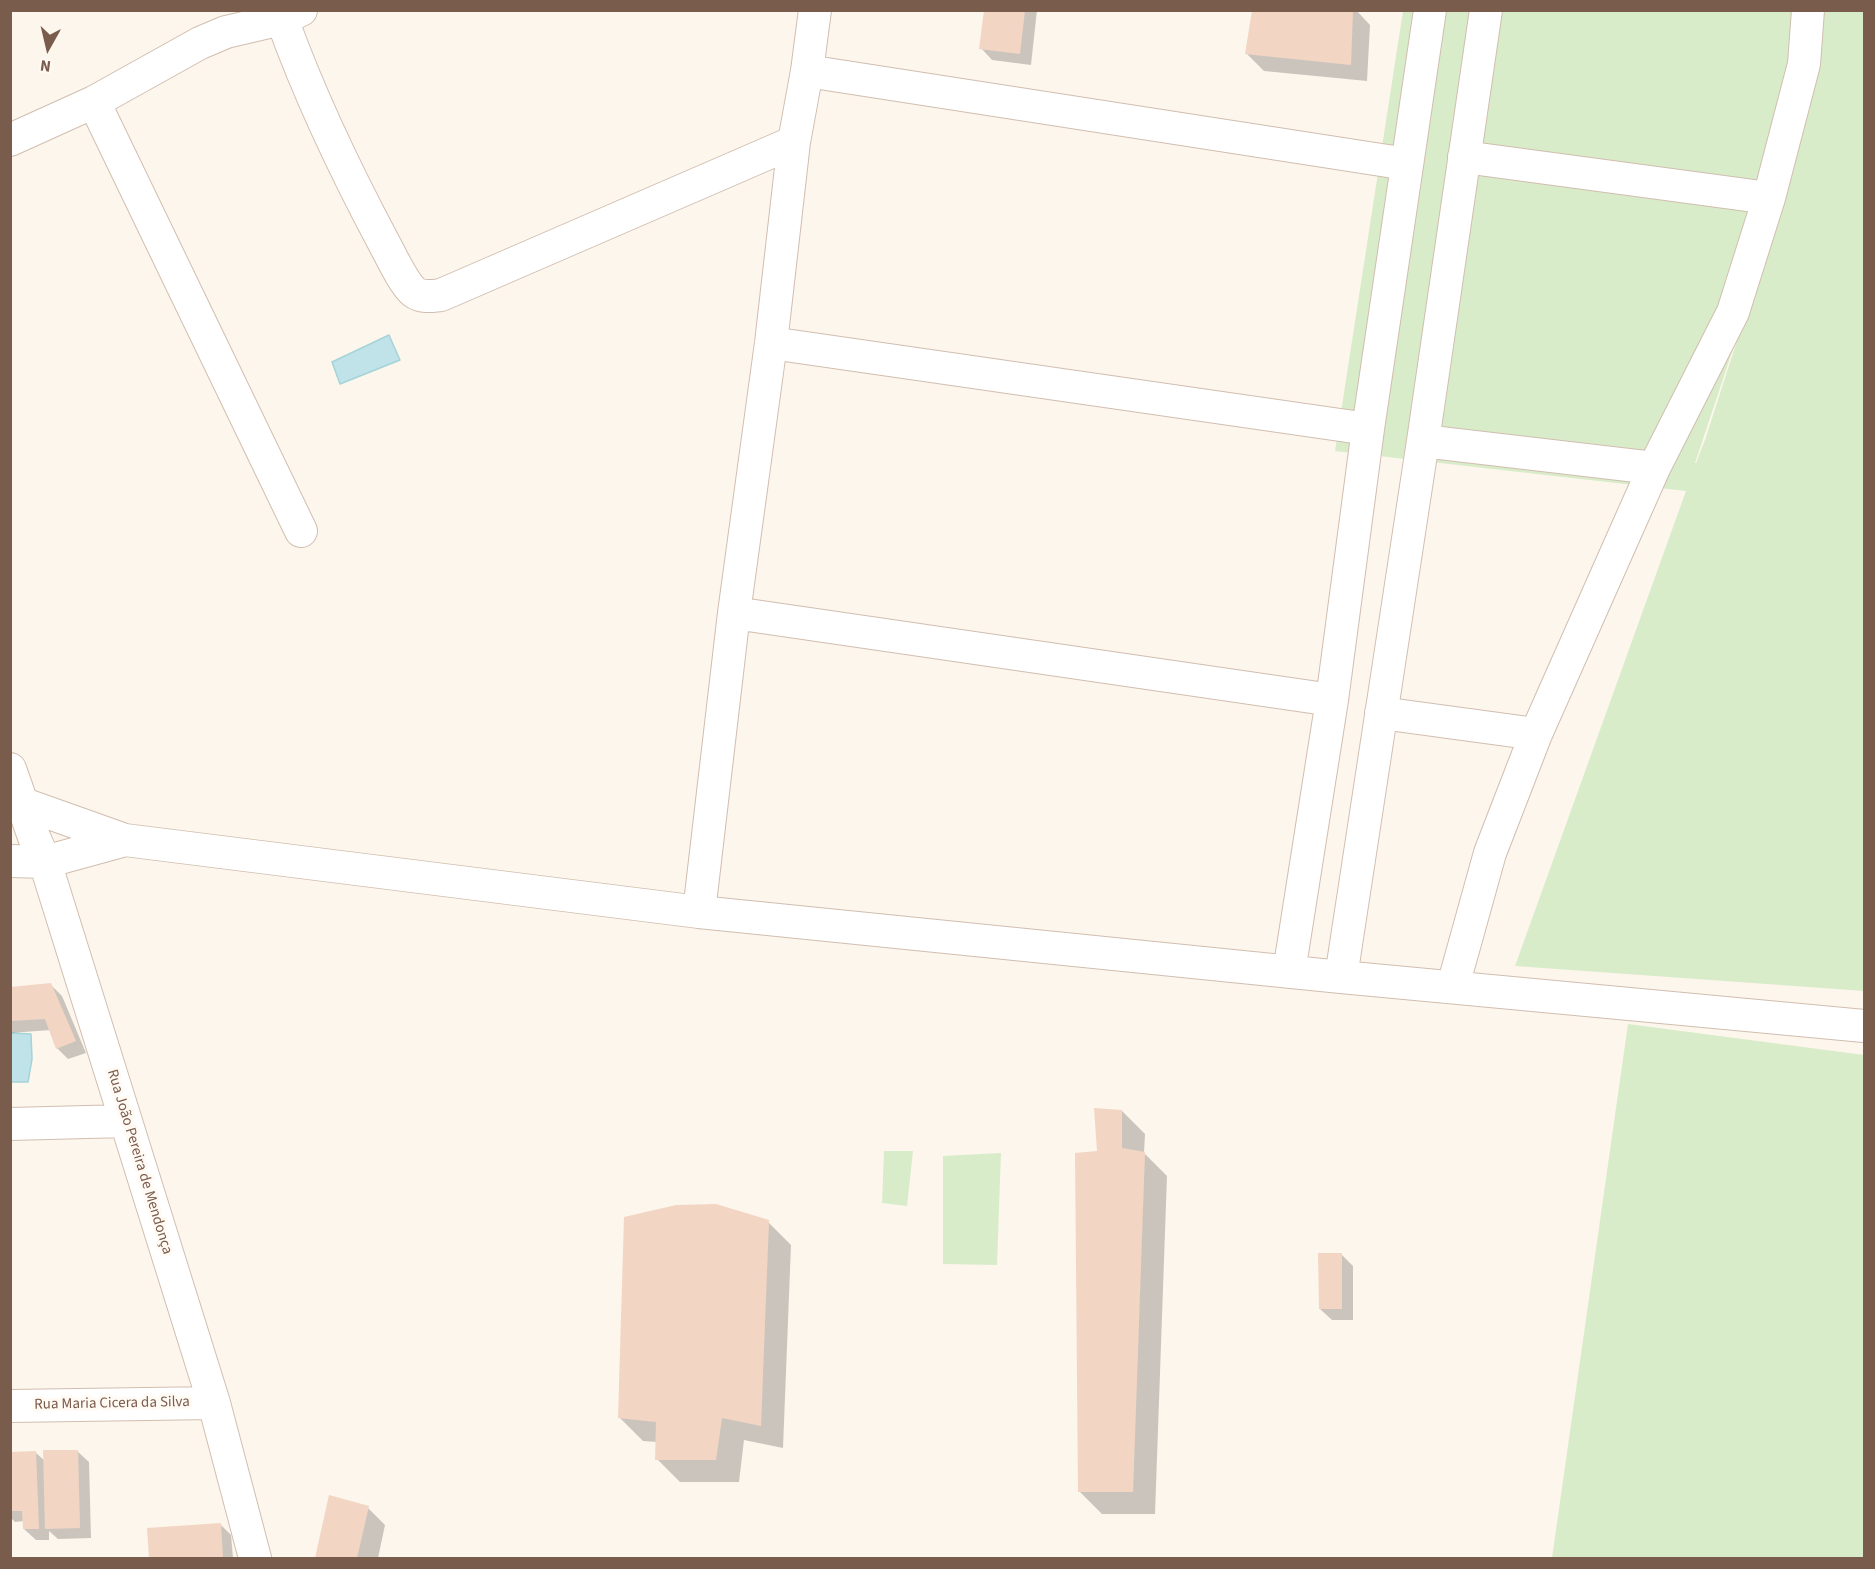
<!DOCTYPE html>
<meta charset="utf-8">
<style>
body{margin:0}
#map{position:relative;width:1875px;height:1569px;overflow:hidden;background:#fdf6ec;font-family:"Source Sans 3",sans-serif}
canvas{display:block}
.frame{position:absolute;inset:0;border:12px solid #7a5c4d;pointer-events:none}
.north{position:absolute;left:18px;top:18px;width:60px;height:60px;-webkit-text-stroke:4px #fffaf3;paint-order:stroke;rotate:188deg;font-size:16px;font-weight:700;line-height:24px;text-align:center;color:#7a5c4d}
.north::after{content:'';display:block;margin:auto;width:21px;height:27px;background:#7a5c4d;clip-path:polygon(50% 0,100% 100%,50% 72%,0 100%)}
</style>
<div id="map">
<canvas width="1875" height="1569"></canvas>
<div class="frame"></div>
<div class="north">N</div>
</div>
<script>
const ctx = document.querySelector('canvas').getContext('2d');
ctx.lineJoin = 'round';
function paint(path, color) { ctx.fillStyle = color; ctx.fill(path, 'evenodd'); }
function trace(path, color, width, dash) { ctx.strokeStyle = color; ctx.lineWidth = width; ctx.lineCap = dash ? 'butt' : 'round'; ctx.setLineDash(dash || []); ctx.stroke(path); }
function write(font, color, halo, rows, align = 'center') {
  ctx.font = font + ' "Source Sans 3",sans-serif'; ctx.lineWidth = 6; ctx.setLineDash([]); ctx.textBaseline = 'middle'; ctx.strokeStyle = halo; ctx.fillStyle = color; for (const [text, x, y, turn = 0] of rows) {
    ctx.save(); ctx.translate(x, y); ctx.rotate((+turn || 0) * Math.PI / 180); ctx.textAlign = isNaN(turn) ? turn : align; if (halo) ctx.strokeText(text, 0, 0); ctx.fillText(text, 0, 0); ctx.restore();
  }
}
paint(new Path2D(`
 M1403,11H1864V991L1515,966L1686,491L1335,451ZM1773,229L1705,440L1696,463H1695Z
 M1628,1024L1864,1055V1558H1552Z
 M884,1151H913L907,1206L882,1203Z
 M1001,1153L997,1265L943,1264V1156Z`), '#d8ecc9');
const water = new Path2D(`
 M389,335L400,360L340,384L332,362Z
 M11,1033L31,1034L32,1059L28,1082H11Z`);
paint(water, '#bfe3e8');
trace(water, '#a5d3da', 1.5);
paint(new Path2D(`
 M986,10H1037L1031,65L992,60L981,48Z
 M1254,10H1356L1370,25L1367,81L1264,71L1247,54Z
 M50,984L62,996L86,1053L68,1059L57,1048L51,1030L10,1033V989Z
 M1122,1111L1145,1134L1144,1153L1167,1176L1155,1514H1102L1079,1491L1098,1153Z
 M768,1222L791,1245L783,1448L744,1440L739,1482H680L657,1459V1442L643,1441L620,1418Z
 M1341,1254L1353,1266V1320H1332L1320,1309Z
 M77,1451L89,1462L91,1538L58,1539L49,1531V1540H36L24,1529V1521L15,1522L10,1517V1453H36L45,1461Z
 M331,1497L368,1508L385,1525L378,1558H317Z
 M220,1524L231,1535L233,1558H151L149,1529Z`), '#0003');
paint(new Path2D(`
 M984,10H1025L1020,54L979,49Z
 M1252,10H1353L1351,65L1245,54Z
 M51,983L76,1041L56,1049L45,1019L10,1021V987Z
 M1094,1108L1122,1110V1148L1145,1152L1133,1492H1078L1075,1153L1097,1151Z
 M716,1204L769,1220L761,1426L722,1418L716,1460H655L656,1422L618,1418L624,1217L676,1205Z
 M1318,1253H1342V1309H1319Z
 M43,1450H78L80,1528L45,1529Z
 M36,1451L39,1529H23L22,1511H10V1452Z
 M329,1495L369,1506L357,1558H315Z
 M221,1523L223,1558H149L147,1528Z`), '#f3d5c3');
const minor = new Path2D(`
 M282,19C310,97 346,172 385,245C391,256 404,284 414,292C422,298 432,296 441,295L794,142
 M807,71L1407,164
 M94,102L301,531
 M10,140L94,102L200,43L226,32L282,19L301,10
 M1464,157L1769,198
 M771,343L1368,429
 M1423,441L1654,468
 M734,613L1332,700
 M1381,713L1536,734
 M10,769L34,837L45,862L214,1403L255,1558
 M10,803H21L125,840L699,912L1341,977L1864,1026
 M10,861L45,862L125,840
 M699,912L734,613L771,343L794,142L807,71L815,10
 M1289,972L1332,700L1368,429L1430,10
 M1341,977L1423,441L1486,10
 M1453,986L1490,853L1536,734L1654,468L1733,312L1769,198L1804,64L1808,10
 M10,1124L126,1121
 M10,1406L214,1403`);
trace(minor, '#d1beb0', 34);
trace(minor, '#fff', 32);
write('15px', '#7a5c4d', '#fffaf3', [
 ["Rua João Pereira de Mendonça",139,1162,73],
 ["Rua Maria Cicera da Silva",112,1404,-1]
]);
</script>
